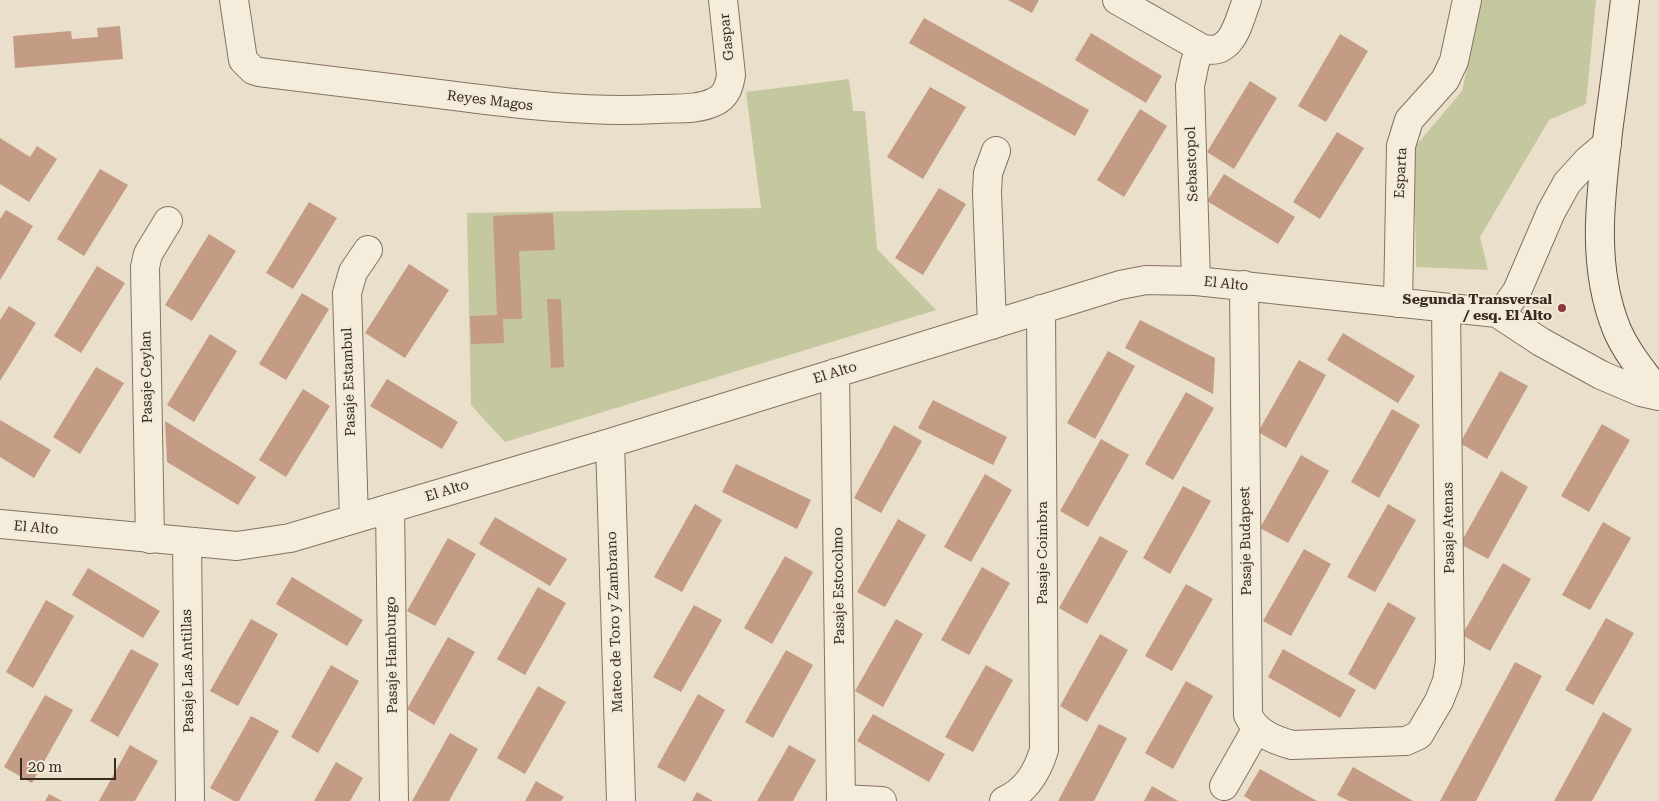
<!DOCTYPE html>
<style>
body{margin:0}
#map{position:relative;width:1659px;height:801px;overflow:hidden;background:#eadfca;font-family:"Roboto Serif",serif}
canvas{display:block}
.scale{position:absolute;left:20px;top:758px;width:96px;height:22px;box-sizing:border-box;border:2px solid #372b22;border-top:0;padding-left:6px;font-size:15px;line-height:18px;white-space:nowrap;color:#372b22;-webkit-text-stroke:4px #f2e9d8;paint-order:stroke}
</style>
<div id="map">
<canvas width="1659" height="801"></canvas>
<div class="scale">20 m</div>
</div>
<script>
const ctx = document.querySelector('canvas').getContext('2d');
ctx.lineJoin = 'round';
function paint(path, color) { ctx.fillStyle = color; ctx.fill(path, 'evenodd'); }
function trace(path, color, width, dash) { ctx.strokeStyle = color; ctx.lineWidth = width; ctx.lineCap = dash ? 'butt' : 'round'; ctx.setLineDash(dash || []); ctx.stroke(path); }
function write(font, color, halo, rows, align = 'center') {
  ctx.font = font + ' "Roboto Serif",serif'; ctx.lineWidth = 4; ctx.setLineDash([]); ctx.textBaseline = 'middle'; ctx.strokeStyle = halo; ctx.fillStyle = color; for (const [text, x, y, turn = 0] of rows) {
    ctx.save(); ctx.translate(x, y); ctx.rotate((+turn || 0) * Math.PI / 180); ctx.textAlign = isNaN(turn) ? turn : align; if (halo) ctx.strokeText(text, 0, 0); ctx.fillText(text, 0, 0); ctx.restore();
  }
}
paint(new Path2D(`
 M1482,0H1596L1586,104L1549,120L1480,237L1488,270L1416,267L1414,148L1462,91Z
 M849,79L853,111H865L877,249L936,310L505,442L471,405L467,213L761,208L746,92Z`), '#c5c79f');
paint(new Path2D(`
 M1008,0H1039L1032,13Z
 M924,18L1089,110L1075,136L909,43Z
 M120,26L123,59L15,68L13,36L71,31L72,39L98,37L97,28Z
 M1091,33L1162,76L1146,103L1075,60Z
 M1340,34L1368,51L1326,122L1298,106Z
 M1250,81L1277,98L1234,169L1207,152Z
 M930,87L966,107L923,179L887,157Z
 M1140,109L1167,126L1124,197L1097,180Z
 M1337,132L1364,148L1320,219L1293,202Z
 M0,138L30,157L37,146L57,159L29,202L0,184Z
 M100,169L128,185L84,256L57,239Z
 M1224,174L1295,217L1278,244L1207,201Z
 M939,188L966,204L923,275L895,258Z
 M309,202L337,218L293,289L266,273Z
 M6,210L33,226L0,280V219Z
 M553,213L555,250L519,251L522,319H503L504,343L471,344L470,316L497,315L493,216Z
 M209,234L236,251L192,321L165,305Z
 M409,264L449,290L405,358L365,333Z
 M97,266L125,283L81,353L54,336Z
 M302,293L329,309L286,380L259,364Z
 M547,299H561L564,367L551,368Z
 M9,306L36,323L0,381V320Z
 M1140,320L1215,358L1213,394L1125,348Z
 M1343,333L1415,376L1398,403L1327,360Z
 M210,334L237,351L194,422L167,405Z
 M1108,351L1135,366L1095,439L1067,423Z
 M1299,360L1326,375L1286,448L1258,432Z
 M96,367L124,383L80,454L53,437Z
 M1500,371L1528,386L1487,459L1460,443Z
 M387,379L458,422L442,449L370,406Z
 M303,389L330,406L286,477L259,460Z
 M1186,392L1214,408L1173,480L1145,464Z
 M933,400L1007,437L993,465L918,428Z
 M1392,409L1420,425L1379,498L1351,482Z
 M0,420L51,450L34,478L0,457Z
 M165,421L256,477L238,505L167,462Z
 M1602,424L1630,440L1589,512L1561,496Z
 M894,425L922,441L881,513L854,498Z
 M1101,439L1129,455L1088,527L1060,511Z
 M1301,455L1329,471L1288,543L1260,528Z
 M736,464L811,500L797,529L722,492Z
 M1501,471L1528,487L1488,559L1460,544Z
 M985,474L1012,490L971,562L944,547Z
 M1183,486L1211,501L1170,574L1143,558Z
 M695,504L722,520L682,592L654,577Z
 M1388,504L1416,520L1375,592L1347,577Z
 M495,517L567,559L550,586L479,544Z
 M898,519L926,535L885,607L857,592Z
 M1603,522L1631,538L1590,610L1562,595Z
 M1100,536L1128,551L1087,624L1059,608Z
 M448,538L476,554L435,626L407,611Z
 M1304,549L1331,564L1291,636L1263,621Z
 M785,556L813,572L772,644L744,628Z
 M1503,563L1531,579L1490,651L1462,635Z
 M982,567L1010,583L969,655L941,640Z
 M88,568L160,611L143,638L72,595Z
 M292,577L363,620L347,646L276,604Z
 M1186,584L1213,599L1172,671L1145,656Z
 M538,587L566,603L525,675L497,659Z
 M46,600L74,616L33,688L6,672Z
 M1388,602L1416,618L1375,690L1348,674Z
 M694,605L722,620L681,692L653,677Z
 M1606,618L1634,633L1593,705L1565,690Z
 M251,619L278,634L238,706L210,691Z
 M896,619L923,634L883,707L855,691Z
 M1100,634L1128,650L1087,722L1060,706Z
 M448,637L475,652L434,725L407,709Z
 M131,649L159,664L118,737L90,721Z
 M1283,649L1356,690L1340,718L1268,677Z
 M786,650L813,665L773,738L745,722Z
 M1515,662L1542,676L1476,801H1440Z
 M331,665L359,681L318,753L291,737Z
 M986,665L1013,680L973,752L945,737Z
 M1186,681L1213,696L1173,769L1145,753Z
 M538,686L566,702L525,774L497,758Z
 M698,694L725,710L685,782L657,767Z
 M45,695L73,710L32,783L4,767Z
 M1603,712L1632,729L1592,801H1554Z
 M873,714L945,754L929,782L857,741Z
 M251,716L279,731L239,801H234L210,788Z
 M1099,724L1127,738L1094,801H1058Z
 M450,733L478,749L449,801H412Z
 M130,745L158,761L135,801H99Z
 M789,745L816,760L793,801H757Z
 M336,762L363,778L350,801H314Z
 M1353,767L1413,801H1349L1337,795Z
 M1260,769L1317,801H1252L1244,796Z
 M536,781L564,797L561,801H525Z
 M1152,786L1178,801H1144Z
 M697,792L713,801H692Z
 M49,794L62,801H45Z`), '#c49b84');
const minor = new Path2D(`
 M234,0L243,60L253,70L259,72C322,80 385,88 447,95C517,104 587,113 658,109C676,108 698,110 714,102C726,97 729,87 731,75L723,0
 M1117,0L1201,48C1233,58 1238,22 1247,0
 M1196,281L1190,86L1195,62L1201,48
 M1244,285L1248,715C1256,733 1274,740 1292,745L1406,741L1419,735L1439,701L1447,681L1450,661L1446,308
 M1398,303L1401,146L1409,120L1445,80L1454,61L1467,0
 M1497,313L1508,304L1517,291L1551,212L1567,183L1587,161L1607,144
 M992,325L987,192L988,173L996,151
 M835,373L841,801
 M610,443L621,801
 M390,508L394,801
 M354,519L347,293L353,272L368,250
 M0,524L237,546L290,538L610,443L1120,285L1146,280L1196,281L1497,313L1541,342L1601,375L1641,392L1659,396
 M150,539L145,267L148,254L168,221
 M187,542L190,801
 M1224,786L1257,728
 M842,799L882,801
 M1004,801C1026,791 1037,773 1044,750L1041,309`);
const secondary = new Path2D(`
 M1625,0C1620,41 1615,83 1609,124C1601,193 1590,264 1617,330C1627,353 1644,373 1659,393`);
trace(minor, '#857260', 30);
trace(secondary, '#675343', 30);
trace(minor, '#f5eddc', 28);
trace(secondary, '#f5eddc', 28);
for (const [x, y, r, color] of [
 [1562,308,5,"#8d373c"]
]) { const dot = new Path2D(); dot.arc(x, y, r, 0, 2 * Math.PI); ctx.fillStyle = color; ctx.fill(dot); trace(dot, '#f2e9d8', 2); }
write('14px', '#372b22', '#f2e9d8', [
 ["Gaspar",727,37,-96],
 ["Reyes Magos",490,101,7],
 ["Sebastopol",1192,164,-92],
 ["Esparta",1401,173,-87],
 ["El Alto",1226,284,6],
 ["El Alto",835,373,-17],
 ["Pasaje Ceylan",147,377,-91],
 ["Pasaje Estambul",349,382,-92],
 ["El Alto",447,491,-17],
 ["El Alto",36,528,5],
 ["Pasaje Atenas",1449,528,-91],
 ["Pasaje Budapest",1246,541,-91],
 ["Pasaje Coimbra",1043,553,-90],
 ["Pasaje Estocolmo",839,586,-91],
 ["Mateo de Toro y Zambrano",615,622,-92],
 ["Pasaje Hamburgo",392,655,-91],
 ["Pasaje Las Antillas",188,671,-91]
]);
write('bold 14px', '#372b22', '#f2e9d8', [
 ["Segunda Transversal",1552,300],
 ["/ esq. El Alto",1552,316]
], 'right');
</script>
